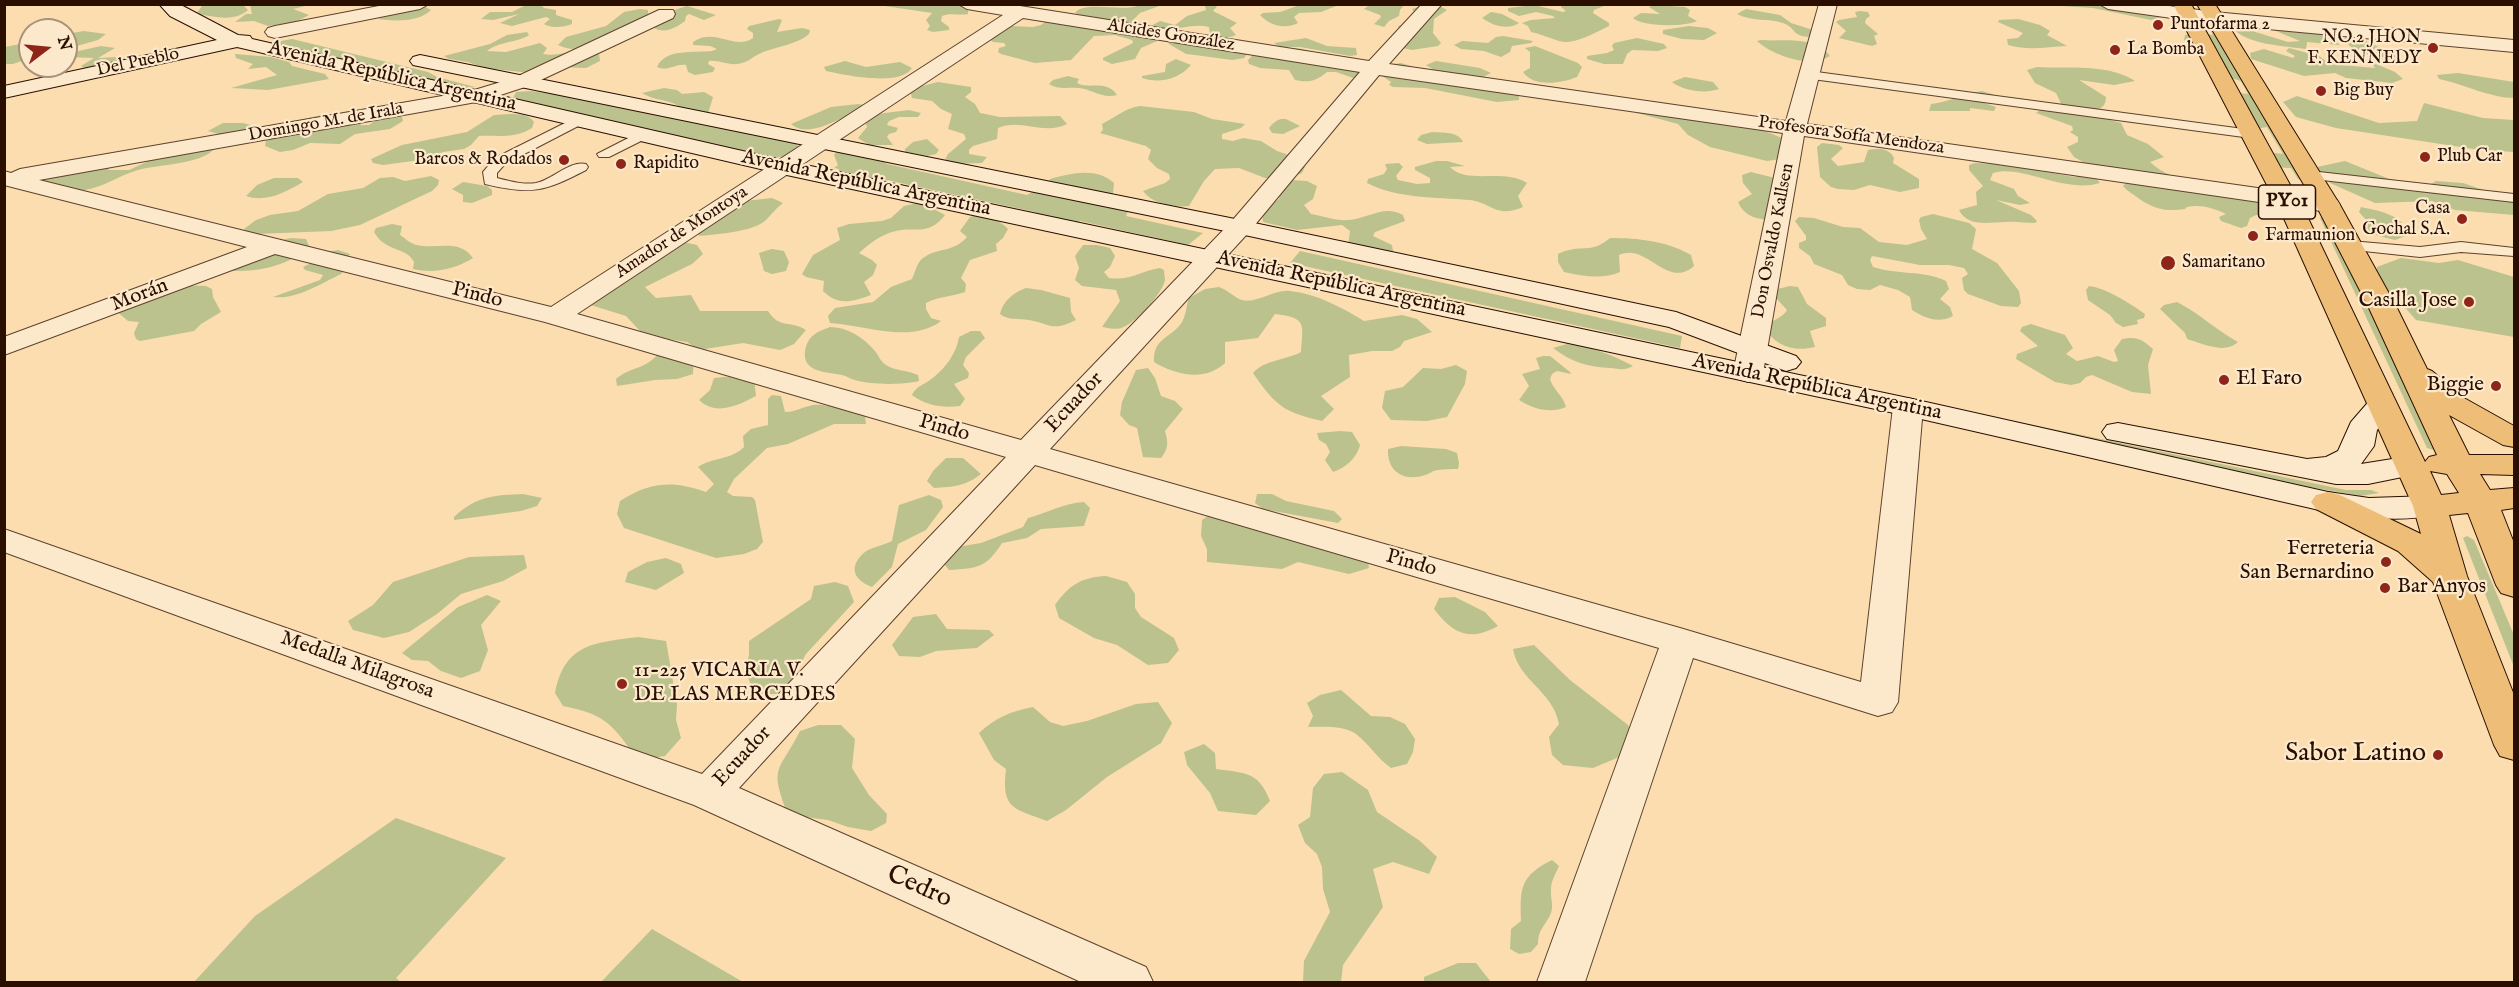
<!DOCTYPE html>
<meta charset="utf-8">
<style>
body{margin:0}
#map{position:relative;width:2519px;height:987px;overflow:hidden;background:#fbddb0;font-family:"IM FELL English",serif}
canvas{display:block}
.frame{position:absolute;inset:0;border:6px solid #2a0f00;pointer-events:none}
.north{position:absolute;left:18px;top:18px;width:60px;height:60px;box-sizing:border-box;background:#fce9cc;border:2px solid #a8927a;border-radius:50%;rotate:74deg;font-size:16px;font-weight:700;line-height:24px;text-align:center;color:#2a0f00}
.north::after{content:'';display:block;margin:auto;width:21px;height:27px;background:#8f2418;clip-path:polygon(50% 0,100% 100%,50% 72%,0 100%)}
</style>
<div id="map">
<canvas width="2519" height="987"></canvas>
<div class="frame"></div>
<div class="north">N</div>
</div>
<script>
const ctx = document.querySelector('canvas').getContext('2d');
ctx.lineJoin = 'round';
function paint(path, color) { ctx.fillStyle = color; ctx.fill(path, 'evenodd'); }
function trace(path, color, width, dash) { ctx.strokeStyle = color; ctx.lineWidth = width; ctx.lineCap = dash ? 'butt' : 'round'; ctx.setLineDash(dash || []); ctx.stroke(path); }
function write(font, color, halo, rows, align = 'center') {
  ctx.font = font + ' "IM FELL English",serif'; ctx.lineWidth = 4.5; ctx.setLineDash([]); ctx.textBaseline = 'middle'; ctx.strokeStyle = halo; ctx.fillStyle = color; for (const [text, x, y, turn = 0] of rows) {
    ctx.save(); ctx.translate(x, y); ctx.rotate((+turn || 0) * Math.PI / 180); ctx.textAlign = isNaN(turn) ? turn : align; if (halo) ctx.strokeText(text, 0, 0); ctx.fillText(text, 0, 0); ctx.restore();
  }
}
paint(new Path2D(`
 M313,4L293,9L309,15L296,22L268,26L254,21L235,22L246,14H252L250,5Z
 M871,4L959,5L968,7V14C959,16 950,12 942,16L941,21L949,27V30L933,32L927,30L930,26L926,20L932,13Z
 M1200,4L1218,5L1213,11L1237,23L1230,28L1236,35C1228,39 1219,37 1210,34L1209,27C1189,22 1171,35 1151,26L1160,21L1175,25L1187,16L1206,10L1205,6Z
 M199,5H243L248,10C233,23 214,16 196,14L202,6Z
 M541,5L544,8L556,10V15L572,20V24C563,27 553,29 544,24L550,19L546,17L512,26L500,23L519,14L493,20L481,19L490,12H512L526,5Z
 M1140,5H1162L1140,13L1129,24L1089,18L1075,13C1085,0 1123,13 1140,5Z
 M1300,5V4L1354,5L1336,6L1321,12L1299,13L1294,17L1298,23C1284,30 1269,25 1260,15L1263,13L1280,12Z
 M1404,5L1400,10L1399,16L1389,21L1384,27L1374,24L1381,17L1380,15L1364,9L1368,6Z
 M1423,5H1438L1447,10L1434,19L1433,33L1441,43L1438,46L1412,50L1394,46L1399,28L1398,26L1410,22L1415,13L1412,9Z
 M1534,5L1563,12L1566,11L1561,7L1562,5H1606L1594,10L1593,13L1609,23V26C1596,32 1573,46 1559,41C1549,38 1541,34 1531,32L1528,26L1522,23L1531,20L1555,18L1553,16L1536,12L1519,16L1508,11V8Z
 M1653,5L1685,7L1690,10L1688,16L1697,21C1686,27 1643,27 1633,18L1641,13L1660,14L1649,7Z
 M2046,5H2121L2162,17L2151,20L2093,8Z
 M424,6L431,10C418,23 393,21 377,19Z
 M687,6L716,15L704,20L689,14L686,16L685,21C676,28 665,34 654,28L673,18L671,11Z
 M640,9L648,10V18C638,24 626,24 616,29C596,39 583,57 558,45L566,37L606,26L624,12Z
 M1746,9L1780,15L1791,23L1813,30L1812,37C1791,37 1797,28 1783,23C1768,18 1752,22 1737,14Z
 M1860,11L1868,12L1870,16L1866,19L1865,23L1878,34L1874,36L1877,44L1872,46L1839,38L1846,31L1836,22L1839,20L1857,17L1855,12Z
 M1491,12L1502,14L1519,23C1507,31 1492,25 1482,18Z
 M779,19L782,20L777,32L802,28L810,30L809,34C797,45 773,47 759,54C751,58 747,63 737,64C727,65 719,60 709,61L708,64L715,68L713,72L695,75L688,72L686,65C676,63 668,72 657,67C665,48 695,53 712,51L717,49L710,46L693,45V42C716,27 733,51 753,38V33L747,29L749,26Z
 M2018,19L2040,25L2050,31L2047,35L2067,46C2046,47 2029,51 2008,45L2007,39L2018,38L2023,33L1998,22L1999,20Z
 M1062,21L1156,36L1157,41L1141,48L1135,59L1112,64L1103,60V58L1133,43L1132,40L1115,35L1094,36L1071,60L1035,63L1001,54L998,52L999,48L1006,46L1004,43L993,42L989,39L1011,26L1033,27L1041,25L1045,22Z
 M1689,26L1708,28L1717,33L1704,40L1682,39L1663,34V30Z
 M2211,26L2303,181L2298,179L2291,168L2271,167L2268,152L2283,154L2267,127L2261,128L2243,123L2228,92L2248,94L2241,81L2221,75L2212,60L2184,40L2185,35L2196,32L2213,35L2209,27Z
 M2232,27H2239L2288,42L2300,41L2271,29C2289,27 2327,32 2340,45L2307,42L2306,49C2286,46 2245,45 2232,27Z
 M84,31L106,34L98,40L66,49V34Z
 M527,32L529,35C517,43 499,41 487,51L506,52L540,43L547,48L543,54C561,58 584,44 599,54L600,61L586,68L560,67L531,73L484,68L468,62L449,59L444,56L490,44L507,35Z
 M1503,36L1533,41L1531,43L1512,46L1510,52L1501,57L1484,51L1461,49L1454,45L1462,41L1488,43L1496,37Z
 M2357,37L2394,54L2397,58C2378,57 2353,56 2344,38Z
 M1306,38L1327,46L1356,48L1357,55L1350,56L1300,47H1279L1274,43Z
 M1637,38L1664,44L1667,48L1658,51L1632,50L1627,54L1623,64H1604L1587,59V56L1607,53L1614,50L1612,46L1614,43Z
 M292,39L428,72L437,77L475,87C457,93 439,75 418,84L269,47L278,44L275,43L276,42Z
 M1761,40C1783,42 1814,35 1830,56C1810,69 1772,55 1757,41Z
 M1168,41L1250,50L1244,58L1232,60L1195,55L1186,54L1169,44Z
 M30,42V58L13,64H5V47Z
 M101,46L115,48L98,58L118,57L132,61L90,71L81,66L94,58L67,57L74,52Z
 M1535,46L1578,63L1582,67L1577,77C1562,83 1534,88 1523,72L1530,68V52L1525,48Z
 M1293,48L1303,49L1368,69L1359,80L1336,72H1327C1316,81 1310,83 1295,80L1289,70L1260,68L1249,64L1248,60L1253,55Z
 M2289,48L2319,56L2330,64L2375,68L2371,62L2395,72L2403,79L2392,83L2346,78L2335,73L2304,76L2251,59L2250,53L2264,49L2293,58L2295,56L2286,51Z
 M235,54L271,57L289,62L292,66L325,74L329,79L268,90L231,88L277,75L266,67L248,69L253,64L236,58Z
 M1176,59L1191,65C1179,79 1160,84 1142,78V76L1165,72L1166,64Z
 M845,61L866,67L900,62L912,68C900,87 845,75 826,71L824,67Z
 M1436,61L1480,68L1491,73L1483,77L1434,70L1426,65Z
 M1401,63L1414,67L1420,74L1519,93V100L1497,102L1425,88L1393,87L1389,85L1391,82L1382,76L1379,70L1387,65Z
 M2037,67C2069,69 2107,63 2135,81L2114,85L2079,80L2106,97C2106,118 2076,110 2063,108L2056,93L2035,83L2027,70Z
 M2458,73L2514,82V98C2491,98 2463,84 2439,79L2437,75Z
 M1068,76L1079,79L1077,83C1090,90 1106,79 1117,95C1101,99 1093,89 1078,88C1068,87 1058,90 1049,84L1053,80Z
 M1685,77L1713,82L1719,89C1705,94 1684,91 1672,82Z
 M938,82L971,87V92L965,97L975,104L980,113L1000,117L1060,116L1067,124C1044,136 1021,118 998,128L997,139L973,146L969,150V154L987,157L982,163L952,164L945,160L948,154L966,139L964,134L948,129L952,114L941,109L932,101L912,98L910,89Z
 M664,88L677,90L682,94L704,92L713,97L708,114L688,116C674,96 660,104 642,93Z
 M531,91L589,99L594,102L796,143L799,147L790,155L774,158L584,115L545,108L543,105L513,98L516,92Z
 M1982,91L2008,99L1976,100L1996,107L1994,111L1970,108V111H1929L1931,104C1949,102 1964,94 1982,91Z
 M2297,96L2379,123L2417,121L2424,103L2483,118L2514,120V152L2480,150L2336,128L2296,117L2283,102Z
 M858,104L864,105L859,112C841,116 809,140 791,124L831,107Z
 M1140,106L1194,112L1212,119L1245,124L1241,128L1222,134V139L1233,141L1243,138L1261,141L1277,151L1301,159L1305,167L1302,173L1292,177L1265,178L1239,168L1215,169L1204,181L1189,206C1175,208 1152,204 1143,191L1165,183L1170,179L1169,174L1157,168L1148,159L1151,150L1146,146L1100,133L1103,130L1102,124C1116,117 1125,108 1140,106Z
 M909,110L921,113L918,117H899L889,121L887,125L898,128L896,132L889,134L887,137L893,145H869L858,138L867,127L865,121L877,114Z
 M1636,110C1678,116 1753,120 1787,141V158L1767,161L1710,147L1688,135L1678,124L1637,113Z
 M2040,110L2092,115L2121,123L2127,135L2148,144L2164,157L2150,162C2171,183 2231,193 2261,204L2273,211L2267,216L2256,215L2250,218L2247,226L2241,228L2221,221L2219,217L2226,214C2213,208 2200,204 2187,207L2185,209C2166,212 2154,209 2138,198C2132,193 2128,192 2123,186L2129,180L2083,162L2074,157L2067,147L2078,142V137L2070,132L2073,130L2072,126L2036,113Z
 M510,114C519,114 529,114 534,122L532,128C515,139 498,135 479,136L471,145L464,149L443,152L428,159L383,165L373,163L371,159L402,145L467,132L494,115Z
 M322,115H334L356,120L361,125H369L379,118L402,117L403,121L390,129L355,134L340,144L310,143L293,150L280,152L265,146L268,127Z
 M1281,119H1286L1300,126L1283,134L1272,133L1269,128C1273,123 1275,121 1281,119Z
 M223,123H243L254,126L253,132L222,135L208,131Z
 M1432,132C1443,133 1458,131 1463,142L1427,144L1417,140L1421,135Z
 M927,139L939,150L936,154L927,156L905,152V149L913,142Z
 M1822,143L1839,145L1843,148L1831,159L1838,166L1864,162L1868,150C1878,148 1890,148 1894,158L1893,163L1919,179V188L1900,192L1870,185L1854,190L1838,189L1831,187L1820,177L1817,147Z
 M217,145C207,165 158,164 138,170C120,175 104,187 85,190C72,192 53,186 39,183V176L108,163L109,170H129L155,158Z
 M846,149L878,158L887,164L1027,195L1048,183L1050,179C1071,173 1097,167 1114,183L1113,194L1128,211L1126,216L1203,233L1188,245L1080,221L1075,226L1041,216L1035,212L882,179L876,181L839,174V169L834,168L838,165L834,155L836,152Z
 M1436,161H1447L1465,166L1450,167C1467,185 1503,168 1527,183L1518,196L1523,207C1495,219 1492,202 1469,200C1436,197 1398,199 1367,183L1368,179L1384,174L1387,169L1385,164L1399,163L1403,167L1396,176L1398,180L1417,184L1430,183V178L1415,170V167Z
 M2345,161L2419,191L2436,181L2463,183L2495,194H2514V215L2455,210L2432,201L2375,203L2330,183L2317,167Z
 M1975,163L2001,164L2075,177L2077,174L2095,177L2100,183C2065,194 2021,164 1993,173L1990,180L2014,189L2018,196L2030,203L2020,205L1996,200L2031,215L2037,221L2035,223C2025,223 2016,221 2006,222C1990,222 1968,228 1959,210L1977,205L1976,192L1983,186L1969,170V165Z
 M1751,172L1775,178L1791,213L1784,220C1766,220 1746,221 1738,202L1752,194L1743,183L1742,175Z
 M431,176L439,180L438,185L432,191L360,225L331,231L256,234L246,233L244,229L256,220L270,215L298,211L328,194L363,188L380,178L393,177L405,181Z
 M274,178H298L303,182C286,192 266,203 246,196L257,185Z
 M1290,180L1307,181L1317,186L1313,199L1304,205L1311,214C1323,216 1336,221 1348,220C1368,219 1384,204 1403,215L1405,221L1375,232L1373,236L1392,245L1393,251L1387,255L1348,246L1350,231L1342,225L1297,230L1263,222C1261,208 1269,207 1279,199L1281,191Z
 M463,182L487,186L492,190V195L472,203L463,202V195L452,189Z
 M772,198L783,203C776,208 772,214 766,220C753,232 718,234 700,236L693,231L745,201Z
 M926,201L932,208L945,215C927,238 914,225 892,232C879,236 869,244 859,253L872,260L877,265L873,275L864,282L871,295C852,302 838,306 823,291L824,281L806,277L802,274L813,255L840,240L837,228L849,224L882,221L891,218L904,206Z
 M2361,207C2378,211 2404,214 2408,235L2395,240L2367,233L2365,227L2369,223L2359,212Z
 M983,213C991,219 1001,221 1008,229L1003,238L996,244L997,251L970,260L961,278L966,284L965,292C952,297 939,296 926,303V309L931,318L941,321C911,344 864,325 830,323L828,316L835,308L873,302L891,287L912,279C915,273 917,262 923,258C938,247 953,253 967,237L960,231L970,217Z
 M1933,214L1969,223L1976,229L1972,249L1997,263L2019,291L2021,303L2018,307L2001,306L1968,294L1964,290L1962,278L1968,274L1964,268L1949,265H1920L1872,256L1870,260L1873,267C1897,275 1923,270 1946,281L1949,289L1940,299L1950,307L1953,316C1938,324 1925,318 1912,310L1910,297L1898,290L1880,285L1870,290L1857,289L1848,285L1842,275L1814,264L1810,256L1799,248V243L1806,240V236L1795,221L1799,217L1814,218L1843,227L1860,228L1879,242L1907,245L1927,239L1921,229L1919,220L1921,217Z
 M2323,217L2329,220L2434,450L2427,448L2320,218Z
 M392,224L402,226L400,235C406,239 411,244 417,245C438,250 458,238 473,258C455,269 434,274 413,269L414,262C406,246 386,253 374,232L376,228Z
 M291,238L306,239L309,246C289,267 256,272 228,271L254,246Z
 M1610,238C1638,238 1667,241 1691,255L1694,266C1667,290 1647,242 1619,255L1620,272C1602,280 1583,276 1564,272L1558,262V254C1580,243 1591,255 1610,238Z
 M683,242L697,245L703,254L692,264L645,287L656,298L691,295L700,311H768C779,329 790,320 806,330L794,344L780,350L743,343L705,349L696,348L687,342L649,336L640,331L626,316L584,303Z
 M1083,245H1097L1110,248L1115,256L1110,267L1104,272L1109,278C1131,281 1140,271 1160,268L1164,270C1164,274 1165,277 1165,280C1163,293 1134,325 1121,328C1115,330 1109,328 1102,327L1120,301L1116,290L1082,286L1075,280L1079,268L1075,256Z
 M772,249L784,251L789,262L786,271L772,274L764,271L759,253Z
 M338,250L350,254L343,262L344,271L341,274C320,284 296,300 273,297L320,280L323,275L305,270L303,267L313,262L320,253Z
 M1300,251L1682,336L1680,348L1290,263Z
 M2401,258L2439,263L2458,260L2514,277V337L2416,320L2401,303L2378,287L2377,267Z
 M175,285L206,286L212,289L213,297L221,312L201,324L194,331L140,341L136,339L134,333L139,322L128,321L114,309Z
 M1790,286L1798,287L1807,304L1826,318V326L1810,331L1815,347C1794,352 1777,347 1764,328C1771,320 1783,318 1787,310L1776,298L1769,295V291Z
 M2089,286C2106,288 2131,304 2145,314L2144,318L2137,320L2138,324L2123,327L2116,323L2110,315L2088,300L2086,290Z
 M1219,287C1227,290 1232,295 1239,299C1255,306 1273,289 1290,291C1317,294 1341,307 1364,321L1402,315L1417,319L1432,332L1404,341L1400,347L1392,351H1372L1349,355L1350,377L1321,396L1334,409L1322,421C1283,412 1276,406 1253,373C1264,360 1286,360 1301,352C1303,323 1307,318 1275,314L1258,338L1225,342V363C1205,382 1175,375 1154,362C1153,339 1168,339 1180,325C1186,318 1186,306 1189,298L1205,289Z
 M1026,288L1041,290L1070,298L1071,312L1076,320C1052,332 1051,324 1029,320C1018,318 1009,321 1000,314C1003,301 1014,292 1026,288Z
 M2177,302C2199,313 2216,330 2238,342C2224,355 2202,343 2187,339L2185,333L2160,309L2164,305Z
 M2031,324L2065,335L2073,348L2066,354L2077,361L2098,356L2114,362L2118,361L2114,350L2122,339C2137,336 2142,339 2153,349L2148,365L2151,394L2132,392L2092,375L2086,377L2080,383L2071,385L2055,382L2021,362L2016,359L2017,354L2038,346L2020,331L2022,327Z
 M830,327C847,327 863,337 875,351C879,356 880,361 886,365C895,371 908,370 918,375L919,381C902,385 872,385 855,380C850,379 847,376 842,375C828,372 802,373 805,351C808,335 817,332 830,327Z
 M971,331H980L985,338L966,357L963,365L969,373L968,378L954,384L965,399L960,406C942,408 927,406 912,395C916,385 927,384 934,377C946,367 957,352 959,337Z
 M1567,344C1590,346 1613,355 1633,366C1624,371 1621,369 1611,368C1588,367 1571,362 1553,348Z
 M660,352L694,356L693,374L677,379L655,380L617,386L616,379C631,366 644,371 660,352Z
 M1543,356H1550L1570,372L1571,374L1557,371L1552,374L1550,379C1553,390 1563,395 1566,407C1550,414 1534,409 1519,400L1529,386L1522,374L1540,369L1536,358Z
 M1456,365L1467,371L1465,384L1447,417L1427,421L1391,420L1382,408L1385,391L1403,387L1423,368L1441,369Z
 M1148,368L1155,378L1161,396L1175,401L1183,409L1165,431C1168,442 1169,448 1161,458L1143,457L1137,428L1129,425L1120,415L1122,402L1136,370Z
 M744,375L754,379L756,396C737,406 716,416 699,400L710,390L714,378Z
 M772,395L781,396L785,412C796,412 802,407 813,405C823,403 855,411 865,416L866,424H834L788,444L767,448L734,479L727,492L733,496L752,497L755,500L763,542L757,549L744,554L716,558L624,528L617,514L620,501C650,482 672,480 706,492L714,484L698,467C713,457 731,460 744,447L743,436L751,429L768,425V399Z
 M1947,407L2346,490H2371L2379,493L2360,496L2309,487Z
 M1340,431L1352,432L1360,445C1357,458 1345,468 1333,472L1325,460L1330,452L1326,444L1319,440L1317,433Z
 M1401,446L1446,449L1457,453L1459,463L1458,469C1451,469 1445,469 1438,470C1433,470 1430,474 1425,475C1404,482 1387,472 1388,449Z
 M946,458H963L981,474C966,486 953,487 934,488L927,481L933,471Z
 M523,494L542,498L537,506L521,511L454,520V517C476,496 495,495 523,494Z
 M1257,494H1272L1286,501L1334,511L1342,519L1338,523L1263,509L1255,503Z
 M929,495L941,500L943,507L926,530L898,544L892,567L872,587C853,580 848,566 865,552C872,547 884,545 892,541L899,505Z
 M1084,502L1090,508L1084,526L1041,529L1027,538L1002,543C986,568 978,568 949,570L941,560L957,547L981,543L1023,527L1028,518C1047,513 1064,503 1084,502Z
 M1218,509L1366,551L1369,568L1349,574L1298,562L1282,569L1207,562V549L1201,536L1202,520Z
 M2467,536L2474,540L2514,635V667L2463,538Z
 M524,555L527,568L503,581L461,594L437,614L409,632L384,638L353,630L348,621L373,605L393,582L469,557Z
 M666,558L681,564L684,573L656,590L625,582L628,572L647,562Z
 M1106,576L1127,582L1135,594V608L1141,617L1174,638L1179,650L1168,663L1148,665L1117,645L1094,638L1059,618L1055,605C1069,585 1082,577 1106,576Z
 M835,582L848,586L854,602L806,654L790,683L778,694H755L745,671L749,655V641L811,599L814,586Z
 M487,595L501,601L481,625L488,650L480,671L461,678L441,671L428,661L412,660L402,653L458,607Z
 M1455,597L1485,612L1498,626C1469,642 1453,634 1434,609L1439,598Z
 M936,614L947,629L989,630L994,635L977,648L936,651L920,657L899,656L892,645L913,617Z
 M638,637L666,641L677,705L676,720L681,738L665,756L638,760C612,725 608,715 563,706L555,693C565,643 594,643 638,637Z
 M1534,645L1570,680L1628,725L1634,741L1624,755L1593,768L1563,765L1552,755L1549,737L1559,724C1553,691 1518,680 1513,649Z
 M1341,690L1371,716L1390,717L1405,724L1415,739L1413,752L1407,764L1391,768C1377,758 1369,744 1356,734C1343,725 1323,727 1308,727L1313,716L1307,703L1320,695Z
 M1158,702L1172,723L1161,743L1107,777L1066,810L1047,821C1014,808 1001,810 1006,769L994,760L979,733C995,718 1011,711 1033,707L1050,722L1063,726L1087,721L1136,704Z
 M818,725H841L855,739L852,768L869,795L887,814L886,823L871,831L848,827L828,820L788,815C769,765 778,774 800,731Z
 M1204,744L1215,753L1216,769C1244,773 1259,771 1270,801L1256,815L1218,811L1210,793L1187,765L1184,752Z
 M1342,772L1368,790L1377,812L1420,841L1437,857L1429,874L1393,862L1373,869L1383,907L1343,965L1341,982H1303L1304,961L1330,912L1323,889L1322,867L1317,854L1305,843L1298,825L1310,817L1313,788L1324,774Z
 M396,818L506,858L396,978L401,982H194L255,916Z
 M1552,860L1559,866C1556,873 1551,881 1551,889C1550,897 1554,905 1551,913C1546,925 1538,929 1538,944L1531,952L1519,954L1510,949L1511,929L1521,921C1520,888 1520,876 1552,860Z
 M652,929L743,982H601Z
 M1458,963H1476L1491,982H1424V977Z`), '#bcc28d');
const lane = new Path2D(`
 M1809,71L2251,130L2258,134L2251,138L1805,78L1803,75Z
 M579,116L585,120L584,123L505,164L497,173V178C509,181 523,185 536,183C552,180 570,160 586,164L588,167L586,170C544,192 531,195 485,184L483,172L495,158Z
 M642,131L647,132L649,135L647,138L609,157H599L597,154Z
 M2310,171L2514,194V202L2305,178L2303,175L2305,172Z
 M2350,241L2420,247L2461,242L2514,248V256L2461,252L2420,257L2345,249L2342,246L2345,243Z`);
const street = new Path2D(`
 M389,4H429L420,9L275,38L268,36L265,32L268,28L275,26Z
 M958,4L1020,6L1369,61L1422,4H1442L1389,64L1786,121L1819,4H1837L1807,124L2328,198L2337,200L2340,205L2337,210L2328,212L1804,136L1763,373L1758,379L1748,382L1738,379L1733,373L1783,133L1379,75L1249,232L1050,449L1680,628L1861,682L1893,407L1897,401L1908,398L1919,401L1923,407L1898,702L1892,712L1878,716L1693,658L1585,982H1537L1659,648L1035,465L739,788L1146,967L1153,982H1081L694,805L4,552V529L702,774L1006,457L545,322L275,254L4,355V337L247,247L4,185V171L11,173L20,169L471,91L514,78L659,10H673L675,14L673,18L528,86L482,101L39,180L551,307L1003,15L967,9ZM1023,18L1360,72L1231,222L1021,440L577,314Z
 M2099,4H2154L2214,12L2514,40V52L2214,24L2108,9Z`);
const secondary = new Path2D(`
 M159,4H179L238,35L250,36L252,39L782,160L1908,398L2328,492L2369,498L2430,496L2442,499L2447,506L2442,513C2405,523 2365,518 2328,512L1908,416L782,174L237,47L4,98V86L217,40L170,16Z
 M420,55L1240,220L1676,312L1796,356L1801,362L1796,368L1786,371L1669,327L1240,234L413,65L410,61L413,57Z
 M2382,396L2393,399L2397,405L2377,430L2374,446L2361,464L2411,456L2422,459L2427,466L2422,473L2368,484H2336L2118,441L2107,439L2102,432L2107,425L2118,423L2307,459L2326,457L2338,451L2351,422L2371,399Z`);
const highway = new Path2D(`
 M2173,4H2191L2306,214L2425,462L2429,457L2437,455L2369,308L2316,205L2197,4H2215L2340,205L2397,308L2427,369L2432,371L2464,398L2514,426V447L2503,445L2449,415L2469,455H2514V475L2480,474L2490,490L2514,488V508L2501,510L2514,543V597L2501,593L2496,585L2468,513L2449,515L2467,576L2514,695V760L2500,756L2494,745L2433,582L2398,551L2316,509L2311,502L2316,495L2328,492L2340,495L2421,534L2413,506L2282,214ZM2430,471L2447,474L2459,493L2441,495Z`);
trace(lane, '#5e422c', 2);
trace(street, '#5e422c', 2);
trace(secondary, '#2a0f00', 2);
trace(highway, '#2a0f00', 2);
paint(lane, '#fce9cc');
paint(street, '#fce9cc');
paint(secondary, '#fce9cc');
paint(highway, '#eebe78');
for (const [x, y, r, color] of [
 [2158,25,6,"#8f2418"],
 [2433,48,6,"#8f2418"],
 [2115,50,6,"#8f2418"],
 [2321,91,6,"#8f2418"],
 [2425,157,6,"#8f2418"],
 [564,160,6,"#8f2418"],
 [621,164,6,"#8f2418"],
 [2462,219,6,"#8f2418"],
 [2253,236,6,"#8f2418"],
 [2168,263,8,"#8f2418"],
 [2469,302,6,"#8f2418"],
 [2224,380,6,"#8f2418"],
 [2496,386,6,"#8f2418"],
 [2386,562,6,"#8f2418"],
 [2385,588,6,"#8f2418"],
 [622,684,6,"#8f2418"],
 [2438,755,6,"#8f2418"]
]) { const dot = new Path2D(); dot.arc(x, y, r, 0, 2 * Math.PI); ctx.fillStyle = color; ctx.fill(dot); trace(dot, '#fce9cc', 2); }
write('18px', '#2a0f00', '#fce9cc', [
 ["Puntofarma 2",2170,25],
 ["NO.2 JHON",2421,38,"right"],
 ["F. KENNEDY",2421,59,"right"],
 ["La Bomba",2127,50],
 ["Big Buy",2333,91],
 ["Plub Car",2437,157],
 ["Barcos & Rodados",552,160,"right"],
 ["Rapidito",633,164],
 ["Casa",2450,209,"right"],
 ["Gochal S.A.",2450,230,"right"],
 ["Farmaunion",2265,236],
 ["Samaritano",2182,263]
], 'left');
write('18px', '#2a0f00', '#fce9cc', [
 ["Alcides González",1171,36,9],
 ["Del Pueblo",138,63,-12],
 ["Domingo M. de Irala",326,123,-10],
 ["Profesora Sofía Mendoza",1851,136,8],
 ["Amador de Montoya",682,233,-33],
 ["Don Osvaldo Kallsen",1774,241,-79]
]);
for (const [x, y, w] of [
 [2287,202,57]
]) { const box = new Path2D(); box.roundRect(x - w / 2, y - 17, w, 34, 4.5); ctx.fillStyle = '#fce9cc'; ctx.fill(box); trace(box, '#2a0f00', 1.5); }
write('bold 20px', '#2a0f00', null, [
 ["PY01",2287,202]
]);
write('21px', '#2a0f00', '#fce9cc', [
 ["Avenida República Argentina",392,77,13],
 ["Avenida República Argentina",866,184,12],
 ["Avenida República Argentina",1341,285,12],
 ["Morán",140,296,-21],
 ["Pindo",477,296,14],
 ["Avenida República Argentina",1817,388,12],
 ["Ecuador",1075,403,-47],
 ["Pindo",944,429,16],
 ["Pindo",1411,564,16],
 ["Medalla Milagrosa",357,666,20],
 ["Ecuador",743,757,-47]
]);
write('21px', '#2a0f00', '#fce9cc', [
 ["Casilla Jose",2457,302],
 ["El Faro",2236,380,"left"],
 ["Biggie",2484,386],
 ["Ferreteria",2374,550],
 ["San Bernardino",2374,574],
 ["Bar Anyos",2397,588,"left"],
 ["11-225 VICARIA V.",634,672,"left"],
 ["DE LAS MERCEDES",634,696,"left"]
], 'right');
write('26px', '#2a0f00', '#fce9cc', [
 ["Sabor Latino",2426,755]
], 'right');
write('26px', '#2a0f00', '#fce9cc', [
 ["Cedro",919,888,24]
]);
</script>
